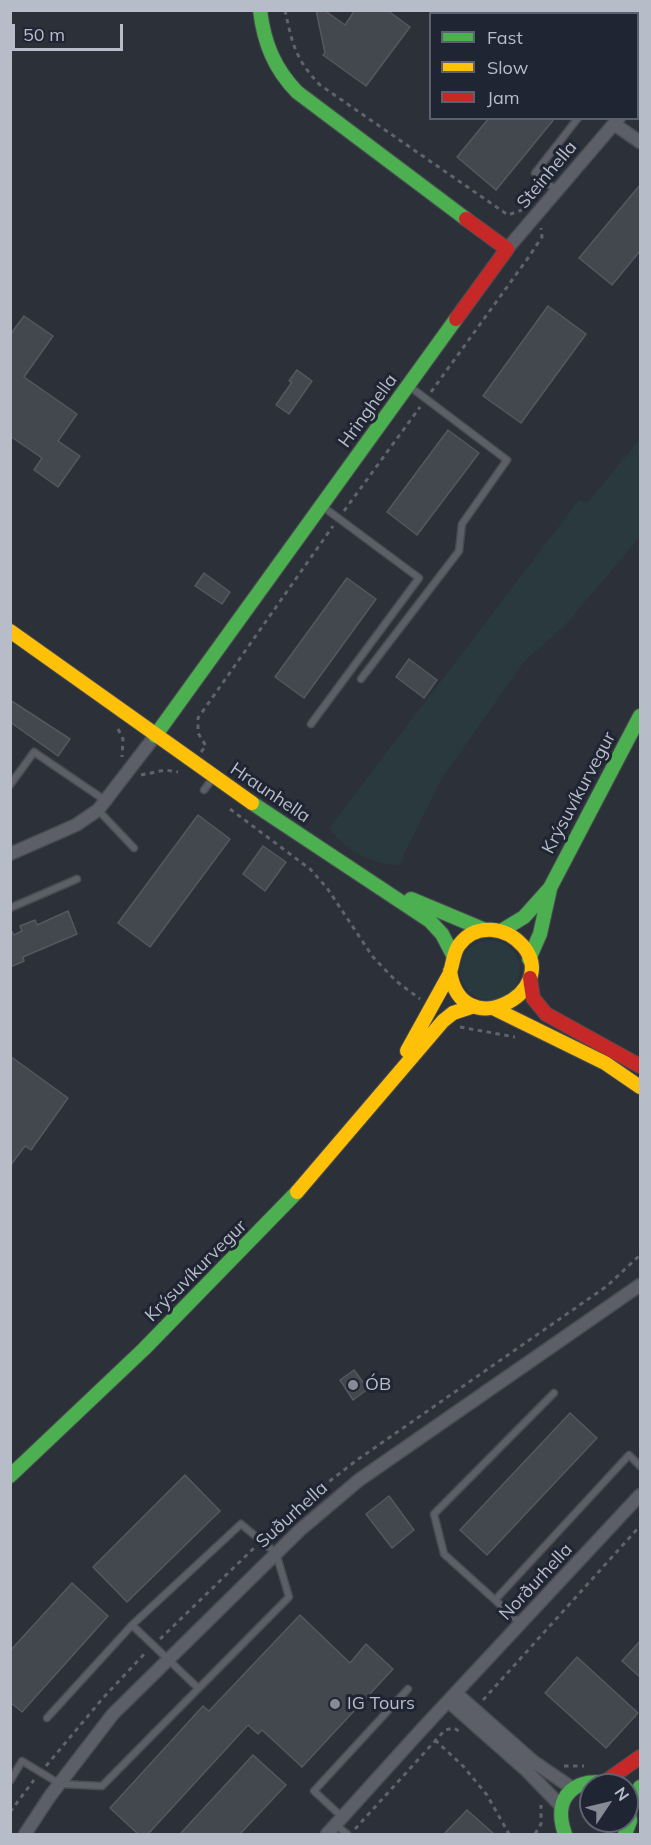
<!DOCTYPE html>
<meta charset="utf-8">
<style>
body{margin:0}
#map{position:relative;width:651px;height:1845px;overflow:hidden;background:#2c3038;font-family:Mulish,sans-serif}
canvas{display:block}
.frame{position:absolute;inset:0;border:12px solid #b7bcc9;pointer-events:none}
.legend{position:absolute;left:429px;top:12px;width:210px;height:108px;box-sizing:border-box;background:#1f2533;border:2px solid #5c616f;margin:0;padding:8px 10px;list-style:none;font-size:18px;color:#b7bcc9}
.legend li{display:flex;align-items:center;gap:12px;height:30px}
.legend b{width:30px;border:2px solid #5c616f}
.north{position:absolute;left:579px;top:1773px;width:60px;height:60px;box-sizing:border-box;background:#1f2533;border:2px solid #5c616f;border-radius:50%;rotate:55deg;font-size:16px;font-weight:700;line-height:24px;text-align:center;color:#b7bcc9}
.north::after{content:'';display:block;margin:auto;width:21px;height:27px;background:#868b96;clip-path:polygon(50% 0,100% 100%,50% 72%,0 100%)}
.scale{position:absolute;left:12px;top:24px;width:111px;height:27px;box-sizing:border-box;border:3px solid #b7bcc9;border-top:0;padding-left:8px;font-size:18px;line-height:21px;white-space:nowrap;color:#b7bcc9;-webkit-text-stroke:4px #1f2533;paint-order:stroke}
</style>
<div id="map">
<canvas width="651" height="1845"></canvas>
<div class="frame"></div>
<ul class="legend">
<li><b style="height:8px;background:#4caf50"></b>Fast</li>
<li><b style="height:8px;background:#ffc107"></b>Slow</li>
<li><b style="height:8px;background:#c62828"></b>Jam</li>
</ul>
<div class="north">N</div>
<div class="scale">50 m</div>
</div>
<script>
const ctx = document.querySelector('canvas').getContext('2d');
ctx.lineJoin = 'round';
function paint(path, color) { ctx.fillStyle = color; ctx.fill(path, 'evenodd'); }
function trace(path, color, width, dash) { ctx.strokeStyle = color; ctx.lineWidth = width; ctx.lineCap = dash ? 'butt' : 'round'; ctx.setLineDash(dash || []); ctx.stroke(path); }
function write(font, color, halo, rows, align = 'center') {
  ctx.font = font + ' Mulish,sans-serif'; ctx.lineWidth = 6; ctx.setLineDash([]); ctx.textBaseline = 'middle'; ctx.strokeStyle = halo; ctx.fillStyle = color; for (const [text, x, y, turn = 0] of rows) {
    ctx.save(); ctx.translate(x, y); ctx.rotate((+turn || 0) * Math.PI / 180); ctx.textAlign = isNaN(turn) ? turn : align; if (halo) ctx.strokeText(text, 0, 0); ctx.fillText(text, 0, 0); ctx.restore();
  }
}
paint(new Path2D(`
 M640,439V537L566,624L523,663L441,780L399,865C371,864 346,851 329,828L579,500L587,503Z
 M460 970a30 30 0 1 1 60 0a30 30 0 1 1-60 0Z`), '#29393e');
const building = new Path2D(`
 M316,10H324L345,25L355,10H387L410,27L366,86L323,55L325,53Z
 M489,118H555L496,190L457,157Z
 M640,185V251L612,285L579,258Z
 M548,306L586,334L521,423L483,396Z
 M24,316L53,336L24,377L77,414L58,441L80,456L58,487L34,470L42,458L10,436V335Z
 M297,370L312,381L289,414L276,405L292,382L289,381Z
 M448,430L479,453L417,535L387,512Z
 M204,573L230,592L222,604L195,586Z
 M347,578L376,599L304,698L275,677Z
 M409,659L437,680L424,698L396,677Z
 M10,700L70,739L58,756L10,722Z
 M198,815L230,839L150,947L118,923Z
 M263,846L286,862L265,891L243,874Z
 M68,911L77,934L23,957L24,961L10,967V928L14,935L22,931L20,926L35,920L37,925Z
 M10,1056L68,1098L31,1150L25,1146L10,1166Z
 M354,1370L368,1389L353,1400L340,1380Z
 M570,1413L597,1438L487,1555L460,1530Z
 M185,1475L220,1511L127,1602L93,1567Z
 M389,1496L414,1530L392,1548L366,1514Z
 M72,1583L108,1616L22,1712L10,1702V1651Z
 M300,1615L350,1663L366,1644L393,1669L302,1767L262,1730L258,1734L248,1725L148,1834H138L110,1808L203,1706L209,1711Z
 M640,1641V1677L622,1661Z
 M577,1657L638,1713L606,1748L545,1693Z
 M253,1755L286,1785L240,1834H180Z
 M467,1810L494,1834H444Z`);
paint(building, '#43474e');
trace(building, '#54585f', 1.5);
const lane = new Path2D(`
 M557,191L535,173L578,118
 M361,679L459,551L462,524L507,460L409,386
 M311,724L419,578L322,506
 M10,785L34,752L106,801
 M204,790L213,778
 M98,810L134,848
 M10,908L77,879
 M495,1600L444,1554L434,1514L554,1393
 M521,1624L495,1600L629,1455L640,1466
 M132,1625L198,1688
 M10,1781L22,1761L60,1784L102,1786L289,1597L276,1553L241,1524L132,1625L47,1718
 M342,1817L314,1791L408,1689
 M336,1825L347,1834`);
const street = new Path2D(`
 M638,96L640,93
 M614,124L640,142
 M507,249L619,118
 M10,854L76,825L98,810L155,736
 M457,1694L534,1762L572,1788
 M449,1702L527,1771L560,1805
 M25,1834L50,1796L113,1714L300,1530L359,1480L640,1285
 M327,1834L422,1729L640,1495`);
const fast = new Path2D(`
 M260,10C264,43 274,68 297,92L466,219
 M155,736L456,319
 M252,803L430,921L442,934L453,955
 M411,899L485,930
 M501,931L524,917L550,888L640,716
 M529,959L540,934L550,889
 M10,1476L144,1349L297,1192
 M630,1809L640,1787
 M565,1834C551,1796 577,1774 614,1785
 M625,1834L630,1821L627,1799`);
const slow = new Path2D(`
 M10,631L252,803
 M495,1009L605,1063L640,1087
 M407,1051L449,975C453,965 453,953 459,945C476,922 506,927 523,946C562,992 460,1046 450,971
 M297,1192L443,1021L453,1013L474,1006`);
const jam = new Path2D(`
 M456,319L507,249L466,219
 M530,978L533,998L546,1014L640,1066
 M606,1781L640,1757`);
trace(lane, '#484b51', 9);
trace(street, '#484b51', 15);
trace(fast, '#484b51', 16);
trace(slow, '#484b51', 16);
trace(jam, '#484b51', 16);
trace(new Path2D(`
 M285,10C292,44 296,60 320,85L508,215L522,210
 M431,392L528,258L542,237L541,228
 M344,511L420,407
 M118,729L123,739L122,757
 M201,752L206,746L198,733V718L333,526
 M141,775L165,770L178,772
 M230,809L310,869L327,888L373,957L396,981L420,999
 M460,1027L515,1037
 M268,1534L318,1490L357,1460L607,1286L640,1255
 M160,1639L255,1547
 M483,1700L640,1526
 M435,1740L463,1766L487,1795L509,1834
 M46,1766L103,1698L147,1651
 M564,1766H584
 M10,1812L34,1780
 M355,1829L445,1730L454,1728L462,1733
 M535,1834L541,1824V1805`), '#5f636a', 3, [4.5, 4.5]);
trace(lane, '#5c5f67', 6);
trace(street, '#5c5f67', 12);
trace(fast, '#4caf50', 14);
trace(slow, '#ffc107', 14);
trace(jam, '#c62828', 14);
for (const [x, y, r, color] of [
 [353,1385,6,"#868b96"],
 [335,1704,6,"#868b96"]
]) { const dot = new Path2D(); dot.arc(x, y, r, 0, 2 * Math.PI); ctx.fillStyle = color; ctx.fill(dot); trace(dot, '#1f2533', 2); }
write('18px', '#b7bcc9', '#1f2533', [
 ["Steinhella",547,175,-50],
 ["Hringhella",368,411,-54],
 ["Hraunhella",270,793,34],
 ["Krýsuvíkurvegur",579,793,-62],
 ["Krýsuvíkurvegur",196,1271,-45],
 ["Suðurhella",292,1515,-42],
 ["Norðurhella",536,1582,-47]
]);
write('18px', '#b7bcc9', '#1f2533', [
 ["ÓB",365,1385],
 ["IG Tours",347,1704]
], 'left');
</script>
